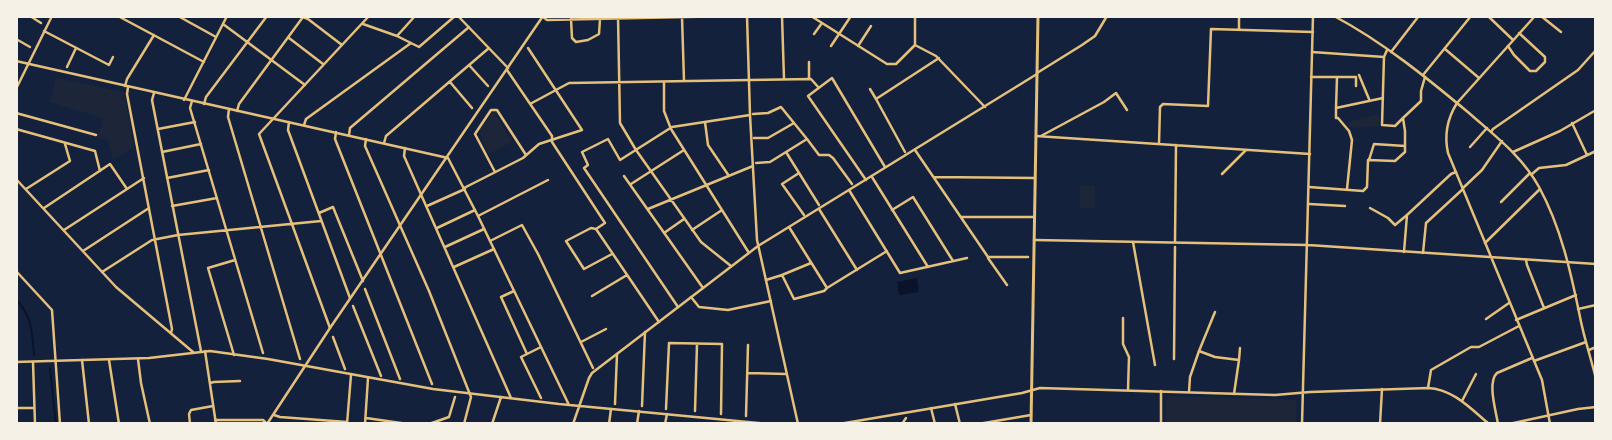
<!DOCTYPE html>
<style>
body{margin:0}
#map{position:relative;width:1612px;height:440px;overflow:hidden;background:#14213d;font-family:"Work Sans",sans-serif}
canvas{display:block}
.frame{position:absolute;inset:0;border:18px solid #f6f1e7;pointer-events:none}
</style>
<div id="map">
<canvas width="1612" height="440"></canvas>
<div class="frame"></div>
</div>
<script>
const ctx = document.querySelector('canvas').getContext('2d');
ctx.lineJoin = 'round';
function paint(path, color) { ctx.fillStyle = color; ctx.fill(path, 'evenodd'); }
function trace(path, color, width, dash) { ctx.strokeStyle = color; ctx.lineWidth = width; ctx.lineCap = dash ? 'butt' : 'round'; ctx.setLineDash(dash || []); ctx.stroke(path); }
paint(new Path2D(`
 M56,78L124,92L134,147L113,160L108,140L98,138L103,118L50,102Z
 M494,112L512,142L489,154L479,131L492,113Z
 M1379,114V126L1349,128L1347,122Z
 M1080,186H1095V208H1080Z
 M1168,396L1296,400V424H1166V399Z`), '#1d2539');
paint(new Path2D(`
 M917,278L919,292L899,295L897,282Z`), '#0b132b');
trace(new Path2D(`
 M16,299C32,317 32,331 34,355
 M50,368L56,424`), '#0b132b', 2);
trace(new Path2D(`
 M30,16L41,23
 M118,16L204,62
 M178,16L216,37
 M300,16L308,19L342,45
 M458,16L508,68
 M618,16L620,123L636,150L701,242L731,266
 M782,16L784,79
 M811,16L887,64H896L915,45
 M915,16V45L936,56L985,107
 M1488,16L1513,40
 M1541,16L1561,32
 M543,17L547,20L733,16
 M682,17L684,81
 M571,19L572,38L576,42L588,40L599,34L600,19
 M223,24L305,85
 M363,24L397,36L419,47L455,16
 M1239,30V16
 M44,31L109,65L113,57
 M814,34L822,23
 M397,36L415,16
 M289,38L323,64
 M16,39L30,47
 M831,46L851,16
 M858,46L871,26
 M1508,46L1514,55L1530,71H1536L1545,62V57L1519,33
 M1445,49L1479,78
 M1387,50L1384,57L1382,125L1395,126L1403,118
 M1312,52L1384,57
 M1391,52L1418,17
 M809,62V79
 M469,65L488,86
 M67,67L76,48
 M507,70L552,136V142L605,223L596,229L659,322
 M1037,73L1082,45L1095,36L1107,16
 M1359,75L1369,99
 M1423,75L1471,16
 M1311,77H1356V86
 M1337,77L1336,108L1383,98
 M450,82L472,108
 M664,82V111L671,129L749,253
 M125,86L127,79L154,35
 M128,87L127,94L172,329L171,333
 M870,89L876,99
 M154,93L152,100L201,351
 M184,100L227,16
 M192,101L190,108L263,353
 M204,104L206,97L267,16
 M530,104L569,83L811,79L819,88
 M1336,108V118H1338L1349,131L1352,140L1347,189
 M229,109L228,117L300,359
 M237,111L239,104L303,17
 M16,113L96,135
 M753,114L768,113L781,107L807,139L770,162L756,163
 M289,122L288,130L350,298
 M705,122L708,145L729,176
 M1572,123L1587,155
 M304,125L306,119L411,43
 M16,129L95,151L100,171
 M158,129L195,122
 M336,132L335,139L432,384
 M1491,132L1493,129L1578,70L1596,50
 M349,135L350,128L469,27
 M1036,136L1310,154
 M1041,136L1104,102L1116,93L1127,110
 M754,138H768L794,123
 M366,139L365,146L429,291L471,397L464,424
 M807,139L819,155H829L833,158L852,184
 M384,143L386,136L489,48
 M1159,144L1160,107L1163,104L1208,106L1211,29L1313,32
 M1470,147L1487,128
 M405,148L404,156L511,398
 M915,150L988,257H1028
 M162,152L201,144
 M786,152L819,205
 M905,152L876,99L939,58
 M1513,152L1560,131L1596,110
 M1369,160L1374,144L1405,146
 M495,172L475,134L491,110H497L526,155
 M799,173L782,184L804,215
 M1222,174L1246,150
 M1532,174L1539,168L1566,165L1596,151
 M624,176L703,288
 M872,177L928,267
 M934,177L1035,178
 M167,178L209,170
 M16,179L116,287L193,352
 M866,180L808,96L832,78L885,167
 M631,184L684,150
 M1309,187L1363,191L1367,187L1368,160L1395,161L1405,152V131L1403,118L1421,101V91L1425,77
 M464,188L523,158L539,144L582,130L528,48
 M1463,188L1482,170L1502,141
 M26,189L70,161L65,144
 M849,190L900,273L967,258
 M1501,202L1530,173
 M1309,204L1345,206
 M172,206L217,198
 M427,206L465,189
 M44,208L110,164L127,189
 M1370,208L1388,218L1395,225L1407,215
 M648,209L753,166
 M819,209L857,270
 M892,210L913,197L953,261
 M319,213L333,207L363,281
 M478,216L548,180
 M961,217H1034
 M789,227L827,288L887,251
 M437,228L475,210
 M596,229L591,228L566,241L584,269L612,254
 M64,230L144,178
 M692,230L722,210
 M664,233L684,219
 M490,241L522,225L538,254L593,368
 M1133,242L1155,365
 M1175,242L1176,145
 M1485,243L1540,189
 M445,247L484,229
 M83,251L149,208
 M1404,252L1407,215L1451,174L1456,172
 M1423,253L1426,223L1463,189
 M988,258L1007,285
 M1526,260L1527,265L1544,308
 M454,267L494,249
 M16,271L52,310L60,424
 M102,272L152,240L178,235L321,221
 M782,275L794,299L824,291L827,288
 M766,280L782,275L811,263
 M365,289L400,379
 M514,291L501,297L527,354L541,347
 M592,296L627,275
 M691,297L699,307L728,310L771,301
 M353,306L381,376
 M678,307L584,168L588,165L582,152L608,139L620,160L672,127L750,115
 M1578,309L1596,305
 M1123,318V344L1129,357L1128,390
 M1486,319L1509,303
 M1516,320L1576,295
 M330,328L259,134L369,16
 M333,337L345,369
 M581,342L606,329
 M1589,350L1596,347
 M205,351L216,424
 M1199,351L1215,312
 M527,354L521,357L541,398
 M234,355L208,268L235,260
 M138,359L141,383L150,424
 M1174,359L1175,247
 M82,360L89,424
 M109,360L119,424
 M1239,360L1240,348
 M1534,361L1586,342
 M33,362L35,424
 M748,373L786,374
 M210,383L214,382L240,381
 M1428,388L1431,370L1471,347H1479L1519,326
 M1189,392L1190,377L1199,351L1215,357L1239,360L1234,394
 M1462,401L1476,374
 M615,404L617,354
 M955,404L960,424
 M642,406L645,332
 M16,408H34
 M931,408L935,424
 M666,409L669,343L722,344L721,414
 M695,411L697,344
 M274,415L280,417L347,422
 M746,416L748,345
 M366,418L408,424
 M215,420H263L267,424
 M190,424L189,414L191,410L213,406
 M347,424L351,375
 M365,424L368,378
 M429,424L449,417L455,397
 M492,424L501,397
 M609,424L611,409
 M637,424L639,411
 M665,424L667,414
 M902,424L906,418
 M978,424L1031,415
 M1161,424V391
 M1380,424L1382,389
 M1498,424C1496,411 1487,382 1497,373L1532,358`), '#e5c07b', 2.5);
trace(new Path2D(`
 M747,16L750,115L757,240L798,424
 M1334,16C1383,42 1427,78 1469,113C1495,136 1522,156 1539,187C1561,227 1571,273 1580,317C1584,338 1591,358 1596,379
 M1535,16L1457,103C1447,119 1444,135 1448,153L1542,380L1550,424
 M16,61L448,158L478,216L569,405
 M16,89L52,16
 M1034,240L1308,245L1596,264
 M16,362L149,358L210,351L268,359L433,389L559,404L769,424
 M267,424L330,328L543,16
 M573,424L589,378L592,373L758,246L1037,74
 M839,424L1022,393L1040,388L1275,395L1310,392L1428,388C1453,389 1471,409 1489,424
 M1302,424L1313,16
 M1509,424L1578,409L1596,407`), '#e5c07b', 2.5);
trace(new Path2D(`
 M1031,424L1038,16`), '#e5c07b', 3);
</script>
